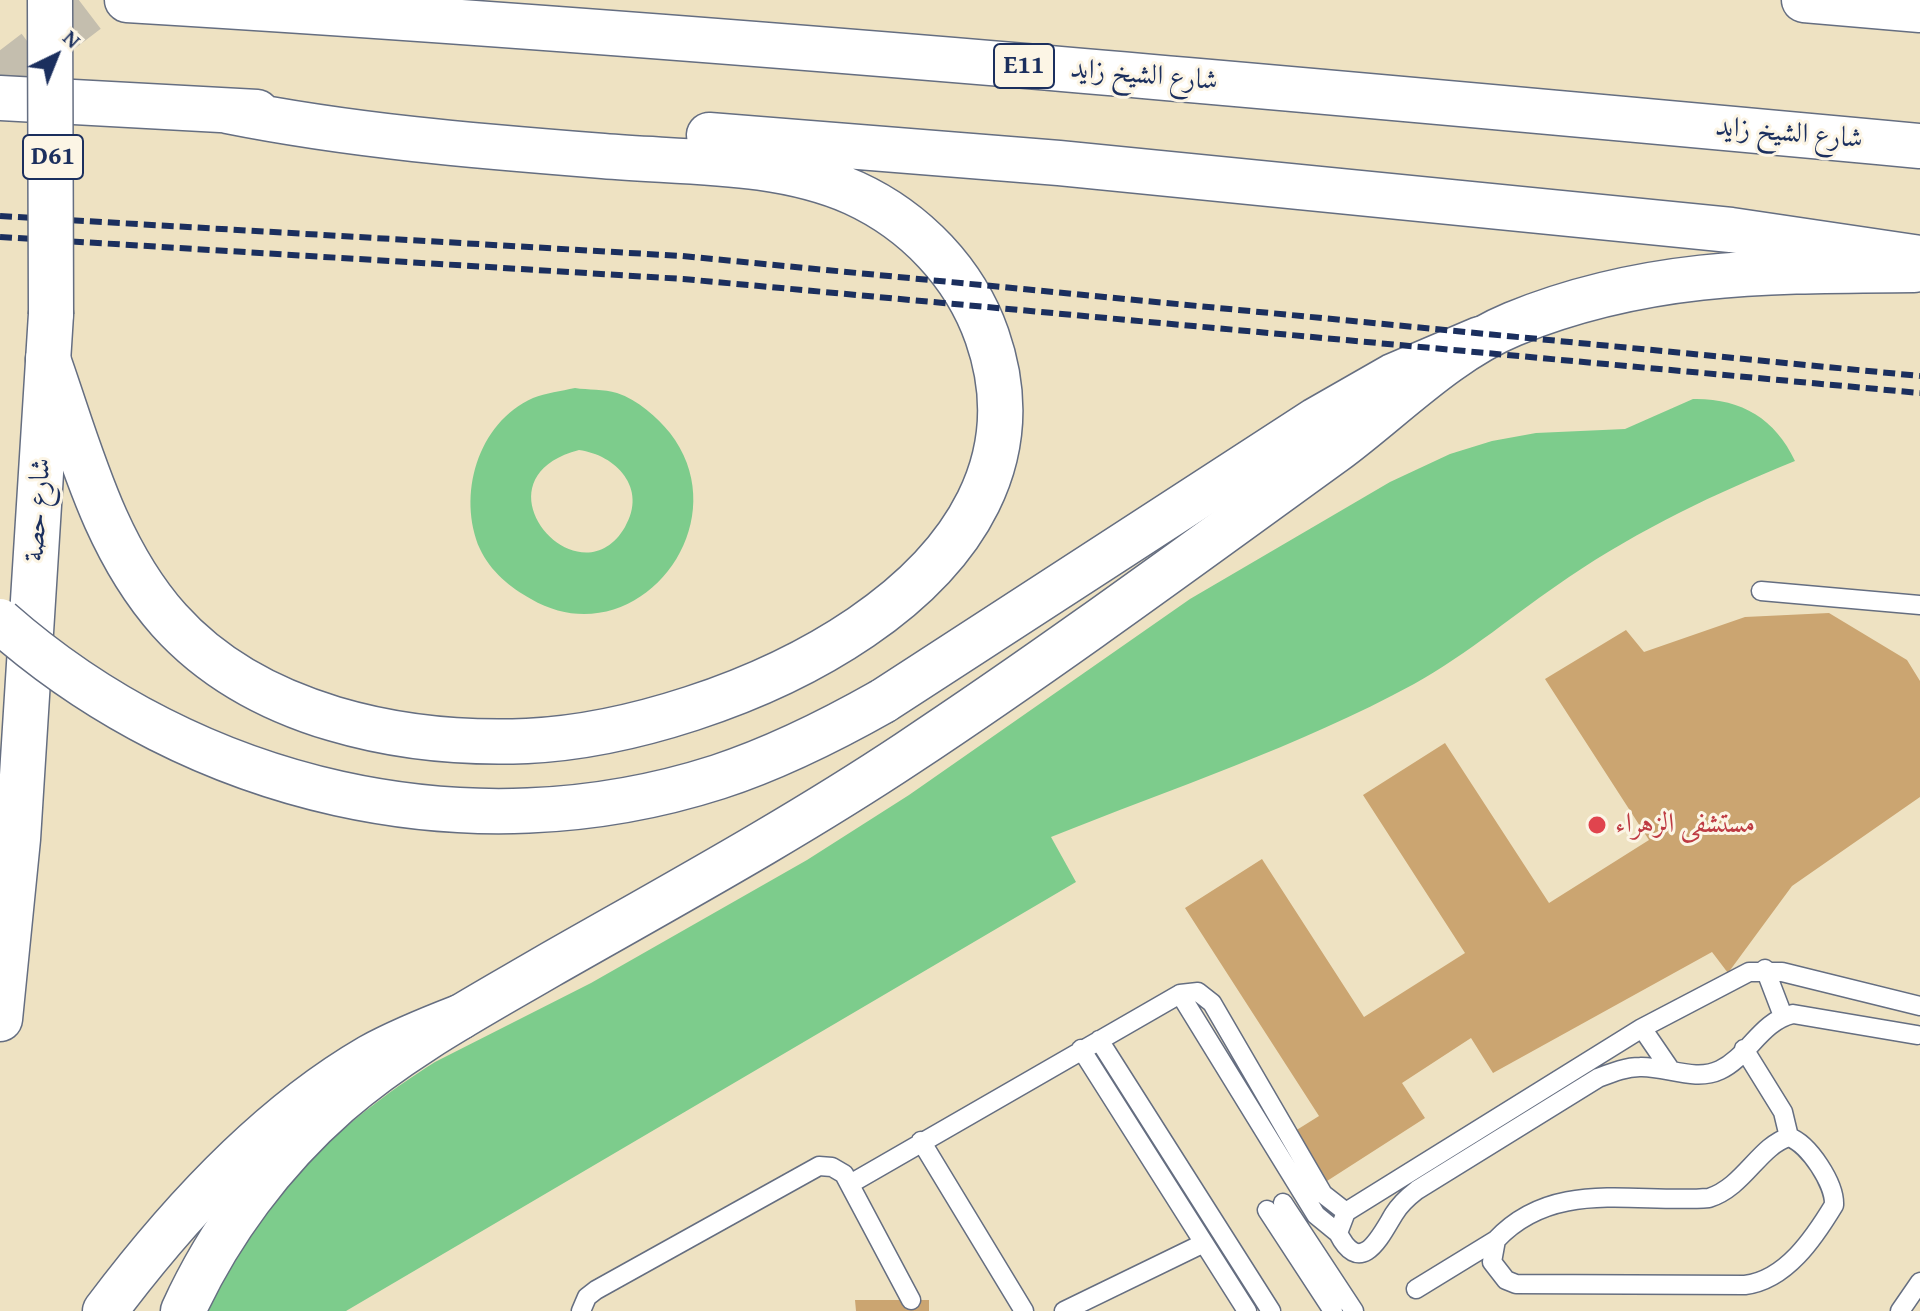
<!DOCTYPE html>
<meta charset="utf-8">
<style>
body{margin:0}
#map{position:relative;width:1920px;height:1311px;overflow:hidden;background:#eee2c2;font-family:"Gentium Book Plus",serif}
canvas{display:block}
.north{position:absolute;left:16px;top:16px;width:80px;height:80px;-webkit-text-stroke:6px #fcf5e5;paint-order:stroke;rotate:43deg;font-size:22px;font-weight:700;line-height:32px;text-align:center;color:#1b2f5e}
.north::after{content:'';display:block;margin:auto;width:28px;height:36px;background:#1b2f5e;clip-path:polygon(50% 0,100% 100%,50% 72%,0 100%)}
</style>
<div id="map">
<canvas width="1920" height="1311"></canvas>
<div class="north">N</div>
</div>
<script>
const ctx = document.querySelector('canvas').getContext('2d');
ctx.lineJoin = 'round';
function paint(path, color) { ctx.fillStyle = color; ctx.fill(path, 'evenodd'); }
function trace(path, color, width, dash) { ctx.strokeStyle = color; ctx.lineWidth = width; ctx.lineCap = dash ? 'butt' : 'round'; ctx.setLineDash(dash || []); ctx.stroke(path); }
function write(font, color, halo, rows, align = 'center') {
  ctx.font = font + ' "Gentium Book Plus",Amiri,serif'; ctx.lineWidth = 6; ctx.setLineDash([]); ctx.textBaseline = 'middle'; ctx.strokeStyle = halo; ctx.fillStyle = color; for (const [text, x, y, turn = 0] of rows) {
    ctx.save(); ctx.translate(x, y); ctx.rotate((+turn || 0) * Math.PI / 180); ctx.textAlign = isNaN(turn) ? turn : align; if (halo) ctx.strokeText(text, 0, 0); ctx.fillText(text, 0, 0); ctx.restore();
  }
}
paint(new Path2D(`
 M575,388C588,390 604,389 617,393C638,400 657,417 670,433C742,526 634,659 531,599C511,588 490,571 480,549C457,496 477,423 533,398C546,393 561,391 575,388ZM579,450C616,455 648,488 625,527C579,606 468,479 579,450Z
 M1693,399C1740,398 1775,418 1795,461C1716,493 1640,529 1569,577C1517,612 1468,654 1414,684C1298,747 1173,788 1051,837L1076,882L346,1311H206C252,1204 338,1123 435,1062L591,983L807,860L909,795L1190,599L1390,482L1450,454L1492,441L1536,433L1625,429Z`), '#7dcc8c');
paint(new Path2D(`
 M1829,613L1907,660L1920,681V797L1792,886L1728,973L1712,952L1493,1073L1471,1038L1402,1083L1425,1118L1327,1181L1295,1131L1319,1116L1185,908L1262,859L1364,1017L1465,953L1363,795L1445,743L1549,903L1649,840L1545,679L1626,630L1644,652L1745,617Z
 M855,1300H929V1311H856Z`), '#cba571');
trace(new Path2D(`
 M0,78L102,0`), '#c4beae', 44, [44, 22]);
const service = new Path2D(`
 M1761,591L1920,605
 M1765,969L1783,1016
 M1180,994L1316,1215L1338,1233
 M1642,1028L1670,1069
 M1917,1035L1793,1014C1761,1021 1748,1057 1720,1070C1695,1082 1666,1066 1640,1067C1625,1067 1611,1073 1598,1078L1417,1190C1408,1197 1400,1204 1394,1214C1381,1235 1361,1279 1338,1233L1346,1212L1642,1028L1749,972H1782L1920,1006
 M1099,1040L1271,1311
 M1081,1049L1247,1311
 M1744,1049L1783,1112L1789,1137
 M1789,1137C1809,1144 1835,1184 1834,1205C1814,1238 1786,1280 1745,1285L1516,1284L1506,1280L1492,1262L1496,1240C1554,1178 1634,1204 1709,1198C1744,1187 1759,1146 1789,1137Z
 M921,1141L1024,1311
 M850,1184L1180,994L1198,992L1212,1003L1323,1194L1346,1212
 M1283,1203L1354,1311
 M1267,1210L1333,1311
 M1416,1289L1496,1240
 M581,1311L587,1297L596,1290L819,1166L832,1167L844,1174L911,1300
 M1064,1311L1204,1243
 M1900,1311L1920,1282`);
const secondary = new Path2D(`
 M183,1311C219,1232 273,1160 338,1103C401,1048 476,1008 548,966C669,897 792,830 908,753C1053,657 1194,553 1335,451C1392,409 1447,351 1513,324C1648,269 1772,271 1914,270`);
const primary = new Path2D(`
 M883,701L1316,420L1393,376L1480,339
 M0,1019L18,839L51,314
 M105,1311C177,1215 265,1118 370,1057C399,1041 429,1029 460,1017`);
const motorway = new Path2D(`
 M127,0C726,36 1323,91 1920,146
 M1804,0L1920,10
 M0,98L257,112
 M709,135L1059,163L1731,230L1920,258
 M48,359C80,450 104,547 169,620C256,717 402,746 527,741C718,732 1073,582 987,336C965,273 915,221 854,193C778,159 685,163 603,156C476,146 352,136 227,111`);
trace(service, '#656e81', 21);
trace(secondary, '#656e81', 47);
trace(primary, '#656e81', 47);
trace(motorway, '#656e81', 47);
trace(service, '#fff', 18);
trace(secondary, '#fff', 44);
trace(primary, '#fff', 44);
trace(motorway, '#fff', 44);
trace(new Path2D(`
 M0,216L682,256L1920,376
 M0,237L683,279L1920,393`), '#1b2f5e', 6, [12, 6]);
const primaryBridge = new Path2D(`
 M50,0L51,314
 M0,621C195,793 469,857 718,777C776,758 830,731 883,701`);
trace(primaryBridge, '#656e81', 47, []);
trace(primaryBridge, '#fff', 44);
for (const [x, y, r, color] of [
 [1597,825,10,"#e0444e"]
]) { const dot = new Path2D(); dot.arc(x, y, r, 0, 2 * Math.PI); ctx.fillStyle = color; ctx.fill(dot); trace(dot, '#fcf5e5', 3); }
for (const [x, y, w] of [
 [1024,66,60],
 [53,157,60]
]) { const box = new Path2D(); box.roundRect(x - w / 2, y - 22, w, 44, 6); ctx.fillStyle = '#fcf5e5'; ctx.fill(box); trace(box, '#1b2f5e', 2); }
write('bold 26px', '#1b2f5e', null, [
 ["E11",1024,66],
 ["D61",53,157]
]);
write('28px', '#1b2f5e', '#fcf5e5', [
 ["شارع الشيخ زايد",1144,76,5],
 ["شارع الشيخ زايد",1789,134,5],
 ["شارع حصة",39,510,-86]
]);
write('28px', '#be3a42', '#fcf5e5', [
 ["مستشفى الزهراء",1615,825]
], 'left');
</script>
